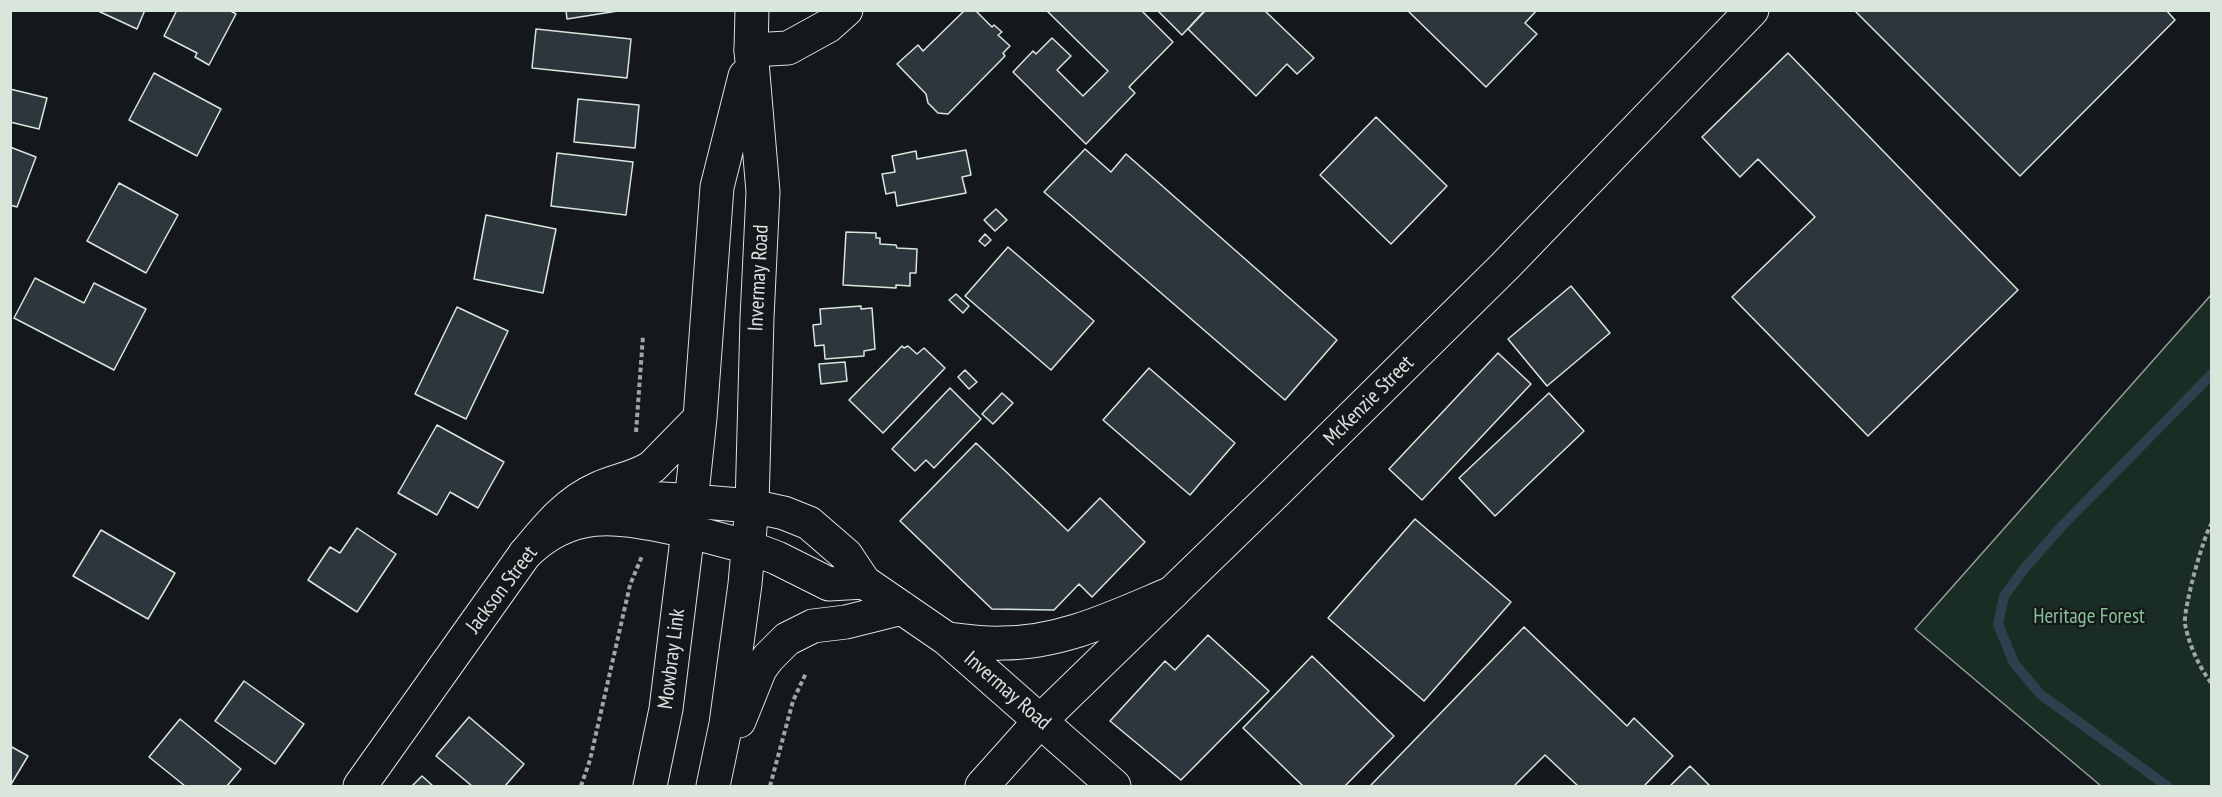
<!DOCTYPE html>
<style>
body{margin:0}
#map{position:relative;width:2222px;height:797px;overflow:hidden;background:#14181c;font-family:"PT Sans Narrow",sans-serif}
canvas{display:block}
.frame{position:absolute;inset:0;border:12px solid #d8e6dc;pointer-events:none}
</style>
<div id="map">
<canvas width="2222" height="797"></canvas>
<div class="frame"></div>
</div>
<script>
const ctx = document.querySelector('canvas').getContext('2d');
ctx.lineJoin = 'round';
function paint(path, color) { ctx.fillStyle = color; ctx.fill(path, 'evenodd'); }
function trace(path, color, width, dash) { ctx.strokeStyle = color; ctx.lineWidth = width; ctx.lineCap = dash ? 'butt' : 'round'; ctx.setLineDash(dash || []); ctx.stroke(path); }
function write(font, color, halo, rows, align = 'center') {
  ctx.font = font + ' "PT Sans Narrow",sans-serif'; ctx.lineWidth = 4.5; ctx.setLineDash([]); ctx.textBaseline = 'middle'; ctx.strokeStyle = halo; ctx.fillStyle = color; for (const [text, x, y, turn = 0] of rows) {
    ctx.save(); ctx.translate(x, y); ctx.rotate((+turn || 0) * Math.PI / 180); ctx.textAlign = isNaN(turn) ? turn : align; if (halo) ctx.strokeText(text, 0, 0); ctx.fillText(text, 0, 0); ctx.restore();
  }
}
const green = new Path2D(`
 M2211,295V786H2101L1915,629Z`);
paint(green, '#1a2d24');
trace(green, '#939e99', 1.5);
trace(new Path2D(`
 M2167,786L2040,694L2014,663L1998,624L2004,596L2024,569L2061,527L2212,374`), '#2f3f4d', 10);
const building = new Path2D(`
 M96,10H145L137,29Z
 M177,10H229L236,14L209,65L195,57L197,53L164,36Z
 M566,10H624L567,19Z
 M965,10H975L992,27L994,25L1002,32L998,35L1010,46L1003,53L1005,56L948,114L938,113L928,103L926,94L897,64L918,45L923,51Z
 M1046,10H1141L1173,42L1129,87L1135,93L1086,144L1013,72L1033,51L1036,54L1052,38L1071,56L1057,70L1083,96L1108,71Z
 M1157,10H1205L1182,35Z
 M1206,10H1264L1314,58L1297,74L1287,64L1256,96L1188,29Z
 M1407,10H1537L1525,23L1537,34L1486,87Z
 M1854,10H2166L2175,20L2020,176Z
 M536,29L631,39L627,78L532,68Z
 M1788,53L2018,290L1868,436L1732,297L1815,217L1758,159L1740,177L1702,137Z
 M154,73L221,109L197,156L129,120Z
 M10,89L47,98L39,129L10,122Z
 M578,99L639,105L635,148L574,142Z
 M1376,117L1447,186L1391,244L1320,175Z
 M10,147L36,157L17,207L10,205Z
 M1085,149L1111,172L1126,154L1337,340L1285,400L1044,192Z
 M966,150L971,175L962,177L966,193L897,206L895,192L886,194L882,174L895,172L892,156L916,151L917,159Z
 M557,153L633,162L626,215L551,206Z
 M119,183L178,215L146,273L87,241Z
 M996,209L1007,220L995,231L984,220Z
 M486,215L556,229L543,293L474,279Z
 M846,232L876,233V238H880V244L896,245L897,248L917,249L916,273H910V286L896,285V288L843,285Z
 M985,234L991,240L985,246L979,241Z
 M1008,247L1094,321L1051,370L965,296Z
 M35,278L84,303L94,283L146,309L114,370L14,318Z
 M1571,286L1610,333L1547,386L1508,339Z
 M956,294L969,306L963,313L949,300Z
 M861,306V309L872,308L875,349L864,351V356L825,359L824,345L815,346L813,325L821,324L820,309Z
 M457,307L508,331L466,419L415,394Z
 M902,346L904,348L908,346L917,354L924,348L945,368L883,433L849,400Z
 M1498,353L1531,384L1422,500L1389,469Z
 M845,362L847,381L821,384L819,364Z
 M1149,368L1235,443L1190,495L1103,420Z
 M965,370L977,382L969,389L958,377Z
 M950,388L981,419L934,468L926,460L915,471L892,449Z
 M1002,393L1013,403L993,424L982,414Z
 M1549,393L1584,431L1495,516L1459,478Z
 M437,425L504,462L478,508L450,492L437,515L398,493Z
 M976,443L1068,531L1100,498L1145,542L1092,597L1079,584L1054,610L992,609L900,521Z
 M1415,519L1511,602L1424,701L1328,618Z
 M357,528L396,554L357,612L308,580L330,547L340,553Z
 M101,530L175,573L148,619L73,576Z
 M1524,627L1627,726L1634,718L1673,756L1644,786H1578L1545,755L1514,786H1370Z
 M1208,635L1269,691L1181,780L1110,721L1165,661L1175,670Z
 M1312,656L1394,736L1345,786H1303L1243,728Z
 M244,681L304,724L275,764L215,721Z
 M469,717L524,764L505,786H472L436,756Z
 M180,719L241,769L227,786H185L149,757Z
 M10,746L28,756L10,786Z
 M1690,766L1710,786H1670Z
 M422,776L433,786H412Z`);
paint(building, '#2c363c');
trace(building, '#d8e6dc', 1.5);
const minor = new Path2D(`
 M751,50L788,48L828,26L846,10
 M588,504C623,496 655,498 691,501
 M360,786L525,554C577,503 624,519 688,531
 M982,786L1041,720L1276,492L1505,266L1752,10`);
const major = new Path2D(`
 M691,501L752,506L784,513L809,523L846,555L864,582L947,639L1114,786
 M688,531L748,547L777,558L829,584L864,582
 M525,554C547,527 567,502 599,488C617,480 635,478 652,467L700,418
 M947,639C965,641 984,644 1002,643C1063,643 1117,616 1172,593
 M739,721L760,669L768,658L787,639L813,626L846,622L902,608
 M650,786L666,709L688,531L700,418L717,187L745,76
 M713,786L726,724L745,584L752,506L757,318L763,192L751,50L752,10`);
trace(minor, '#d8e6dc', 35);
trace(major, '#d8e6dc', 35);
trace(new Path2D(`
 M636,432L643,336
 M2212,523C2203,536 2183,610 2185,624C2189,645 2199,667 2212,684
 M581,786L590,760L630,585L642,556
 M770,786L793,701L806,673`), '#9da8a2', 4, [4.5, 3]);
trace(minor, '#14181c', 33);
trace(major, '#14181c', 33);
write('21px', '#d8e6dc', '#14181c', [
 ["Invermay Road",759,278,-87],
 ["McKenzie Street",1369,401,-45],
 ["Jackson Street",502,590,-53],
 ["Mowbray Link",672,659,-83],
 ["Invermay Road",1007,691,41]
]);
write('21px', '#8ac095', '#14181c', [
 ["Heritage Forest",2089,617]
]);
</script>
